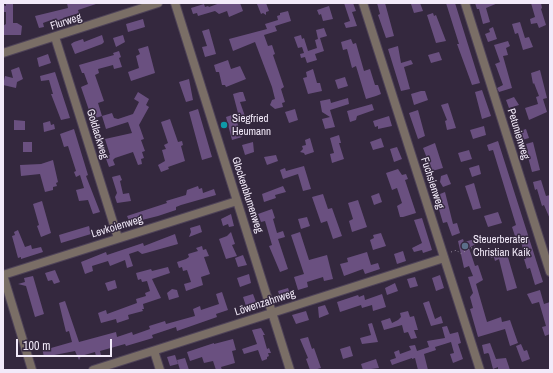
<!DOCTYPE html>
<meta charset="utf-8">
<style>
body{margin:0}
#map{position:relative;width:553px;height:373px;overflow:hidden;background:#34283e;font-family:"Archivo Narrow",sans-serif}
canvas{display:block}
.frame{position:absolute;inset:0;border:4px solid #f2eaf9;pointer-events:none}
.scale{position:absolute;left:16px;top:339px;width:96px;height:18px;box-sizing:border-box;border:2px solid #f2eaf9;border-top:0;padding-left:5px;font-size:12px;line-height:14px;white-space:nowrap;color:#f2eaf9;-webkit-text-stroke:3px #34283e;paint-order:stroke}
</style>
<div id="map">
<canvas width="553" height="373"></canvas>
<div class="frame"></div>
<div class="scale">100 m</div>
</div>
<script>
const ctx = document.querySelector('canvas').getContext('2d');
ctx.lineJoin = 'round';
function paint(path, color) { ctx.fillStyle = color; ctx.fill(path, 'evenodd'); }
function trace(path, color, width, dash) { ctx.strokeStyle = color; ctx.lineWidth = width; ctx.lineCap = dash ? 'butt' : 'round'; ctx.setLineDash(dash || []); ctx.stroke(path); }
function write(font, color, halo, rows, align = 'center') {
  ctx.font = font + ' "Archivo Narrow",sans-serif'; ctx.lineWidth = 3; ctx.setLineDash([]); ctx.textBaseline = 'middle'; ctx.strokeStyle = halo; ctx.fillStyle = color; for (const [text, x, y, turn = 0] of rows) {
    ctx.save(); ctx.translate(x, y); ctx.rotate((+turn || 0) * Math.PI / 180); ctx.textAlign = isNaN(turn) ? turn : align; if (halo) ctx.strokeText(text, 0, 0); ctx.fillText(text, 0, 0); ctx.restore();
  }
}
paint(new Path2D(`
 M6,3H13V23H17L22,26L21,35H4L3,26L6,24V12H3V5L6,6Z
 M67,3L96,4L78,10L79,13L63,18L64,20L55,23L54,19L43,23L44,27L39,28L35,16L68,8Z
 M220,3H240L243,11L229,17L227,11L219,14L215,11L198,16L197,13L193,14L191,8L204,4L205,7L208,6L209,7Z
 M261,3H266L269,11L266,12V15L263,13L261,14L257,4Z
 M344,3H353L356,11L352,12L357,26L346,28L344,23L350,21Z
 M377,3H385L394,36L386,38L378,15L380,14Z
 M415,3H420L423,11L414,13L411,4Z
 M446,3H455L480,83L472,85L457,44H459Z
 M475,3H498L486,8L490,22L483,24L479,9H477Z
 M531,3H541L542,8L541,9L546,25L539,28L537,23L531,24L530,19L535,17Z
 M329,6L333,19L323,21L321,14L319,15L317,10Z
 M288,11L291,21L275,26L277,31L264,35L268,46L272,45L275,54L273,55L284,87L281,89L285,102L282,103L283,107L275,109L270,105L272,100L275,99L272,87L255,42L233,51L229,39L267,29L265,24L278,20L277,16L280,15V13Z
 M433,13L434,16L436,15L446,41L436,43L427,15Z
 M143,19L145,27L128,32L126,24Z
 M520,22L525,38L529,37L533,47L523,50L518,33L515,34L512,24Z
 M493,27L497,39L488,42L485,34L490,32L489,29Z
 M324,28L327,36L320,38L324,51L315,54L317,60L307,63L305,57L301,58L300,54L304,53L302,47L298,48L294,37L301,35L302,39L304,38L308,51L317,48L315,40L318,39L316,30Z
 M209,29L216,54L205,57L202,47L207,46L202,31Z
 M102,35L104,42L102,44L75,54L71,44L74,42L83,39L84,42Z
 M123,35L125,42L116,47L113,38Z
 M351,39L353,44L356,43L364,71L370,69L375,85H378L381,94L376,96L366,99L356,66L352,68L347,49L343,50L341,42Z
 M508,41L510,46L506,48L508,55L503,56L512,88L499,92L497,88L503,85L496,66L495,64L500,62L494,45Z
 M148,46L155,73L131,81L128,72L139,68L136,56L140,54L138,49Z
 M398,46L401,63L411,60L413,64L404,67L410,89L401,91L388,49Z
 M119,51L121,57L119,58L122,67L114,69L113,65L98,69L99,73L95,75L104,101L98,103L102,116L92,119L81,87L88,84L84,73H82L79,65L114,55L113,53Z
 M439,52L442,60L431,63L428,55Z
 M48,54L51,63L39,67L37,58Z
 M228,60L231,69L240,66L246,79L226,87L225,85H222L219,72H216L214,65Z
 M19,67L23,79L17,82L16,88L3,85L5,76L13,78L11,70Z
 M313,69L317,83H320L322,91L308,94L303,78L307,77L306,72Z
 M540,70L547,98L543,99L547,112L529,120L525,108L538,104L536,97L539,96L534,83L533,84L531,73Z
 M55,72L70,118L61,120L51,94H53L49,80L41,81L40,76Z
 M345,77L348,86L338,89L335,80Z
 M189,79L193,100L186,102L179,82Z
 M482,90L491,116L482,119L475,92Z
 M421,91H425L428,100L414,105L411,94Z
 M138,92L149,99L146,105L149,107L139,125L144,139L141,140L145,151L142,152L144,158L141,159L142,164L138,165L133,152L115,158L113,160L115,165L109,167L105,156L110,155L105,139L132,133L128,122L106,129L102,116L112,113L114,118L118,119L133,114L139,102L134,99Z
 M240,92H243L246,101L240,102L246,119L237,122L242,137L232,140L226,117L238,113L233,94Z
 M514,97L519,105L509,108L506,100Z
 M348,98L349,104L330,110L335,127L325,129L322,119L330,117L322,112L320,101L330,99L331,103Z
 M448,103L456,128L447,130L445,121L447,120L441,105Z
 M372,104L374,110L357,116L356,120L350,122L347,111Z
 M198,109L212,157L202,160L189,112Z
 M295,109L298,120L289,123L285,112Z
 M418,110L425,136L418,139L409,113Z
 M389,116L392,126L378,129V126L375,127L373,121Z
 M170,119L178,142L182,141L183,145L181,146L185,161L168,167L169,169L161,172L158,165L165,161L162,150L166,149L164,145L168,143L161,122Z
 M14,120L25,121V130H14Z
 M50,121L51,125L54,124L55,129L44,132L43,123Z
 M484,126L486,135L473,139L470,130Z
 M74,129L88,175L86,176L100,212L93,214L88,200L79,201L76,190L84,188L80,175L76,177L74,172L76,171L68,146L64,147L60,134Z
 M526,129L529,138L519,141L517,132Z
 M339,135L341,143H339L344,159L332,163L330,154L334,153L330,138Z
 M310,138L314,152L305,155L304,153L300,152L303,149L302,146L306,145L305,140Z
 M381,138L384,147L373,150L370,142Z
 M498,141L543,282L535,285L530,268L527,269L524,259H526L519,235L515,236L512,227L516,225L493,150L489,151L487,145Z
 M23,142H32V152H23Z
 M253,142L254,152L245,155L242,145Z
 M533,142L540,170L532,172L528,157L524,158L522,152L528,151L526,144Z
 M435,143L443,168L432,171L423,148Z
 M397,147L402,159L394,162L390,149Z
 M469,150L472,159L461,162L458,153Z
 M276,155L278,161L267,165L264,157Z
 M53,160L58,182L56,183L57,186L53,187V190L45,192L40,174L21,176L20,165L41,164Z
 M479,165L481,174L472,177L469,168Z
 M304,166L311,189L303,191L298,174L283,179L280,170L285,168L286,171Z
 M398,169L402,175L406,174L408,179L405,180L416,213L403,217H400L397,206L402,203L397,188L392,190L386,173Z
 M447,174L451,184L443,187L440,182L441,176Z
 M120,175L122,180L120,181L123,194L129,193L131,201L117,203L115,197L117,193L112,177Z
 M541,180L546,196L550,195V219L544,205L542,206L537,189L535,190L533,182Z
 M474,183L481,208L473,210L465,186Z
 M198,186L199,189L202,188L203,193L214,189L216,195L181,205L176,207V210L158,216L130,223L127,216L167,203L166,201L186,195L187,190Z
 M283,186L286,192L275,195L276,198L264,202L262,194Z
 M445,192L453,224L457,223L460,233L452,236L447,222L443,223L435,196Z
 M379,193L382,202L374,205L371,196Z
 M323,194L328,209L332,208L342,236L333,239L327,221L321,223L312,197Z
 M358,200L367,227L352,232L349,221L353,219L348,203Z
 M42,201L51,233L41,237L37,226L39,225L33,204Z
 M272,209L275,218L273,219L277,233L283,231L285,237L278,239L288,269L280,272L269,246L272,245L265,221L261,222L258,214Z
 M498,212L502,223L488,227L484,216Z
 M231,214L234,226L229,227L228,224L223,226L221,219Z
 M307,217L310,226L301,229L298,219Z
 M422,218L432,250L423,253L422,250L414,252L412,248L422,243L414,220Z
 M200,225L202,232L189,237L191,232L190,228Z
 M89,226L91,234L61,243L59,235Z
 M18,230L25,247L31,245L32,249L41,247L43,252L21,259V257L18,258L12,236L15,235L14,232Z
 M231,232L235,244L232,245L237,256L226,259L219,239L227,236Z
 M300,232L309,260L327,255L333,279L324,281L323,277L307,282L308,287L298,290L294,277L304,274L291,235Z
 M381,233L386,246L373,250L370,240L374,238L373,235Z
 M175,234L178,244L146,253L142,254L138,251L129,254L133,266L127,268L125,260L110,266L108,261L92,266L93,271L85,274L81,262L106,252L107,255L143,243L144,246Z
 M463,239L464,242L475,239L477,243L469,248L475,266L478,265L483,280L476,284L487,322L501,317L502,322L510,320L518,343L510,346L505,329L478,337L470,309L473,308L470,297L473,293L468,277L473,276L469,266L464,268L458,241Z
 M202,246L203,250L206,249L209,256L204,257L210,274L201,277L203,285L186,291L184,284L191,282L187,270L183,271L182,267L179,268L177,262L186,259L189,257L188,254L198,251L196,248Z
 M499,248L501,256L507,254L517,288L507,291L499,259L495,261L494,257L491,258L489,252Z
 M403,251L406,261L397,264L394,254Z
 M367,252L371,265L378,263L380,269L365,274L363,269L344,276L340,264L348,262L347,258Z
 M243,255L247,265L238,267L235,258Z
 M168,267L170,273L152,279L161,298L143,304L144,309H142L143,311L128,315L129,319L117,323L116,319L101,323L98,313L106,310L107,314L137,303L136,299L146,296L145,293L150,291L147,281L142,282L141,279L138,280L136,273L151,269L152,271Z
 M55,270L60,282L54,284L52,280L48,281L45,273Z
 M249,274L251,283L240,287L237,278Z
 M440,275L444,288L436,291L432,278Z
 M33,276L44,314L35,317L26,286L18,284L25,282L24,278Z
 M415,277L418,286L410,288L407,279Z
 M115,280L117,288L108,291L105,283Z
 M395,283L398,291L387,295L385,288Z
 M288,288L291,297L281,300L278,291Z
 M172,289L177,290L179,297L169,300L167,293Z
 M540,290L544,304L550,302V334L545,336L542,327L546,326L539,302L532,304L527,294Z
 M222,292L228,310L216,314L217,317L177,331L176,327L152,335L153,338L126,346L125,344L100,351L101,355L96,356L95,352L81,356L79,360L75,351L44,357L42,348L47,346L51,348L72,342L69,331L66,332L59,303L65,301L79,342L116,332L117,337L132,332L133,335L150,329L149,326L165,321L166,324L195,316L193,309L200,306L201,310L219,304L216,294Z
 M253,294L256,302L246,306L243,297Z
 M382,294L386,307L373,311L372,305L362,308L361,305L340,312L337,302L358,295L359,297L364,295L365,300Z
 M429,301L435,319L441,316L443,323L431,326L423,303Z
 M325,305L329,314L319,318L318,307Z
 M306,311L309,320L296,324L292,315Z
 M408,311L410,317L414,316L418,330H414L417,338L411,339L408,332L404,333L402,325L384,330L381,321L390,318L392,323L398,320L401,317L400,313Z
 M372,323L378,342L362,344L360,338L371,335L368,324Z
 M447,326L450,334L458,332L461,343L458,344L463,359L453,363L450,354L454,353L451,342L435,347L436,350L424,354L428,370H418L415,358L412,359V358L392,365L390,360L396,358L394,352L399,350L400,354L411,350L409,346L415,345L417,351L429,347L427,341L445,338L442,327Z
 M261,328L265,335H263L267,349L269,348L271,353H268L269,356L267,357V359L262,361L258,350L244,354L242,349L257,344L252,330Z
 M308,337L312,349L314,348L321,368L314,370H310L306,359L308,358L300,339Z
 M233,339L236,350L232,351L235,363L221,367L222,370H216L213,361L204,363L202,357L190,361L187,352L214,343V344Z
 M490,343L496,359L506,358L510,370H498V367L493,369L489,354L488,353L484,354L482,345Z
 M521,344L524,351L527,350L530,359L522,362L516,346Z
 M350,346L353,356L343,359L340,349Z
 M175,355L178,364L170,366L167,357Z
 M185,358L189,370H180L177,360Z
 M376,359L379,368L363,370L361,364Z`), '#6a5080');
const minor = new Path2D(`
 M175,3L290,370
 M363,3L480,370
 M465,3L550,272
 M55,37L118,238
 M3,53L158,3
 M3,275L237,201
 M3,275L32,370
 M154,351L160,370
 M93,370L444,258`);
trace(minor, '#4f4358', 10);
trace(new Path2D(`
 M3,187L4,188
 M451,252L457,250L460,254L475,246`), '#93899b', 1, [1, 3]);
trace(minor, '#7a6e66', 8);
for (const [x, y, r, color] of [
 [224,125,4,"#0f9aa8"],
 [465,246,4,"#5c6f8a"]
]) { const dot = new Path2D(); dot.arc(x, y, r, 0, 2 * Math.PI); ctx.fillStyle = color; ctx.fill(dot); trace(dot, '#34283e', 1.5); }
write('11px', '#f2eaf9', '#34283e', [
 ["Flurweg",66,22,-18],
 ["Goldlackweg",97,134,73],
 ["Petunienweg",518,134,73],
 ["Fuchsienweg",432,183,72],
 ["Glockenblumenweg",247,195,72],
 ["Levkoienweg",117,227,-17],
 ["Löwenzahnweg",265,303,-18]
]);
write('11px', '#f2eaf9', '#34283e', [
 ["Siegfried",232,119],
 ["Heumann",232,132],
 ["Steuerberater",473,240],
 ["Christian Kaik",473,253]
], 'left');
</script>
